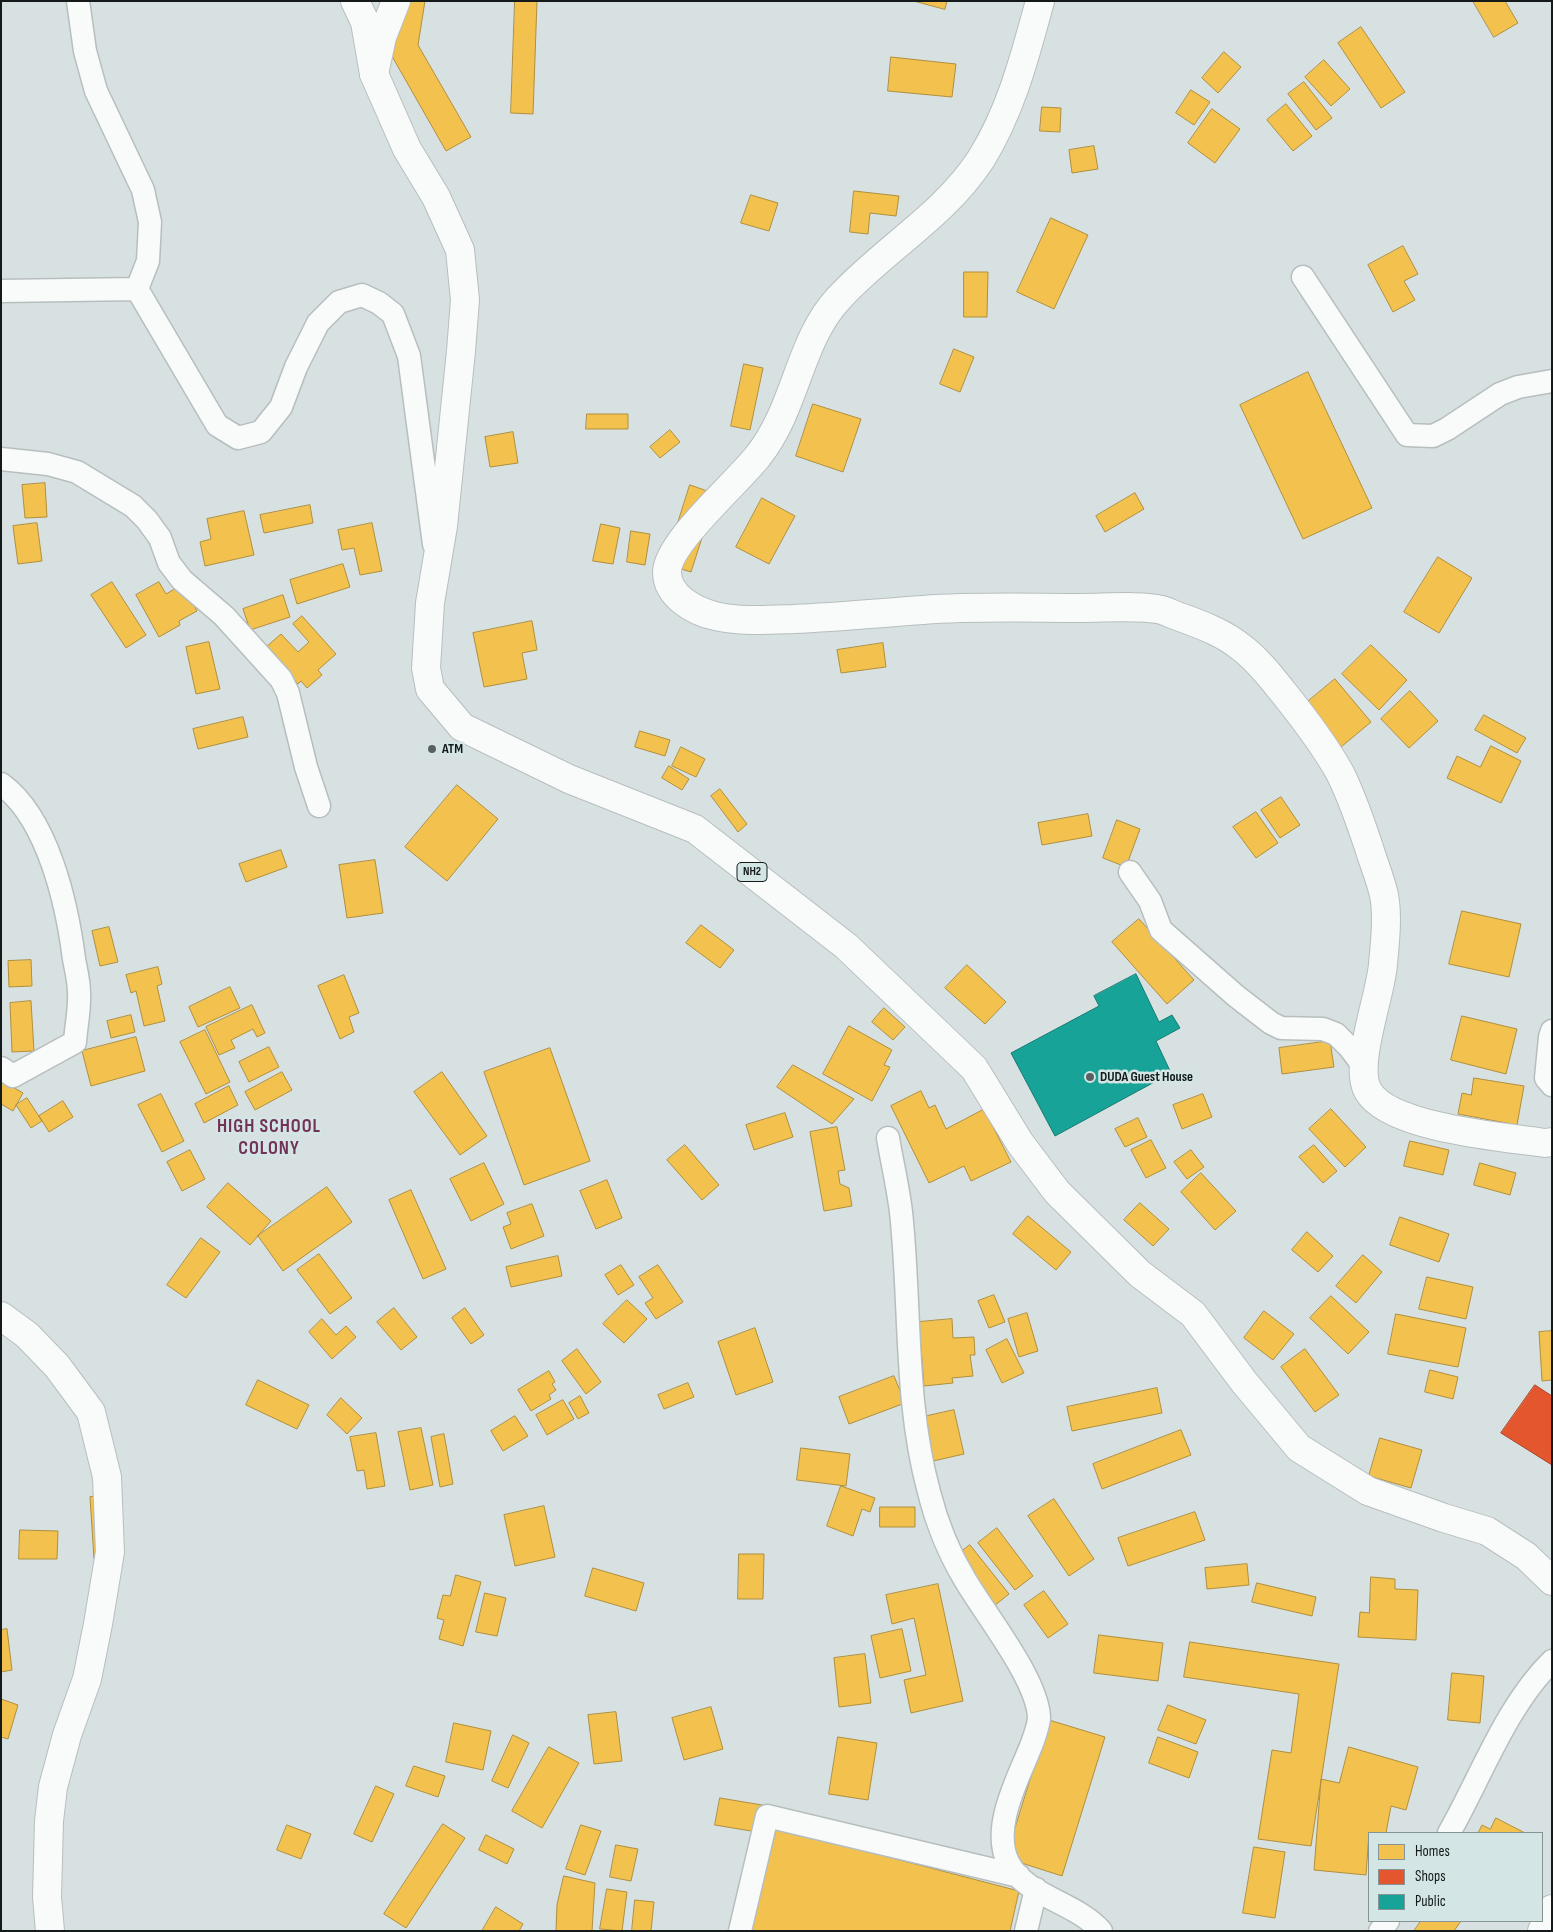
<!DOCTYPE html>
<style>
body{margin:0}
#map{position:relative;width:1553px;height:1932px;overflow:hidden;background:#d8e1e1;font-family:"Sofia Sans Condensed",sans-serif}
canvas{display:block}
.frame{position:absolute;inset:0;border:2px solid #141a1a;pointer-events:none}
.legend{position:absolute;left:1368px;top:1832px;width:175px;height:90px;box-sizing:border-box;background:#d4e5e5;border:1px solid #879494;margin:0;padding:6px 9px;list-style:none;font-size:15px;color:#141a1a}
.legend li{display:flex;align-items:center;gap:10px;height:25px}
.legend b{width:25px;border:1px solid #879494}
</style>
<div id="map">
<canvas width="1553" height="1932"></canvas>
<div class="frame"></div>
<ul class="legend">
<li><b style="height:14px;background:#f2c14e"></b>Homes</li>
<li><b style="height:14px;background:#e4572e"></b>Shops</li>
<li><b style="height:14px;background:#17a398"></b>Public</li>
</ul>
</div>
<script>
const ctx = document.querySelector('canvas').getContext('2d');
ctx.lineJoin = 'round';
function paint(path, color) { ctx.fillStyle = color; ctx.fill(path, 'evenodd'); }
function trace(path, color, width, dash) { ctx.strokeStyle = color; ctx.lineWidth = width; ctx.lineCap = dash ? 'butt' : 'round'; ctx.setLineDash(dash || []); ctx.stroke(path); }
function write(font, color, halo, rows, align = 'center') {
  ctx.font = font + ' "Sofia Sans Condensed",sans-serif'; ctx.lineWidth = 5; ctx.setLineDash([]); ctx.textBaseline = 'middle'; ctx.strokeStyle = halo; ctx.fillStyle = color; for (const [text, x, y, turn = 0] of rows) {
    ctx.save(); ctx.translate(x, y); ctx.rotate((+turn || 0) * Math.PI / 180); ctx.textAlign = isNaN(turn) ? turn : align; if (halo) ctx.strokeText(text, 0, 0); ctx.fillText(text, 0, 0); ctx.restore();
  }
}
const homes = new Path2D(`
 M397,1H425L418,45L471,137L446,151L389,51Z
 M515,1H537L533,114L511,113Z
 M914,1H947L945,9Z
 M1473,1H1505L1518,23L1494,37Z
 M1361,27L1405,92L1381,108L1338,43Z
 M1224,52L1241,67L1218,93L1202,78Z
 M891,57L956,64L952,97L888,91Z
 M1324,60L1350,89L1331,106L1305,77Z
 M1304,82L1332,118L1316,130L1288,94Z
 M1191,90L1210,102L1194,125L1176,113Z
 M1286,104L1312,136L1293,151L1267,120Z
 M1042,107L1061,108L1060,132L1040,131Z
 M1212,109L1240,129L1215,163L1188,143Z
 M1094,146L1098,169L1072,173L1069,150Z
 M854,191L899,196L896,216L870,213L868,234L850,232Z
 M751,195L778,203L769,231L741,223Z
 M1051,218L1088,235L1054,309L1017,292Z
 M1403,246L1418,274L1404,281L1415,300L1393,312L1368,265Z
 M964,272H988L987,317H964Z
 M954,349L974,357L960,392L940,384Z
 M744,364L763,368L750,430L731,426Z
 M1308,372L1372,508L1303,539L1240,405Z
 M813,404L861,419L843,472L796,456Z
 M587,414H628V429H586Z
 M670,430L680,442L660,458L650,447Z
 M513,432L518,463L490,467L485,437Z
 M45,483L47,517L25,518L22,485Z
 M690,485L716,494L691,572L665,564Z
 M1135,493L1144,509L1105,532L1096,516Z
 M762,498L795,516L769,564L736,547Z
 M310,505L313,523L264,533L260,515Z
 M244,511L254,555L205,566L200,542L211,539L207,519Z
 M37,523L42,561L18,564L13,526Z
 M372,523L382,571L360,575L354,548L342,550L338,530Z
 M601,524L620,528L613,564L593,561Z
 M631,531L650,534L645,565L627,562Z
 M1438,557L1472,578L1439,633L1404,612Z
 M343,564L350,587L297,604L290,580Z
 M112,582L146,635L126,648L91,595Z
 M159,582L166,594L183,584L197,611L179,621L180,625L159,637L136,595Z
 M283,595L290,617L250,630L243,609Z
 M302,616L336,654L318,670L322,675L307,688L301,681L298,684L266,647L281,634L298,652L309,642L293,624Z
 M532,621L537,650L522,653L527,679L484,687L473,633Z
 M209,642L220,689L196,694L186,647Z
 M883,643L886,667L841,673L837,650Z
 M1371,645L1407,680L1379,710L1342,674Z
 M1335,679L1371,722L1341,747L1305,704Z
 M1410,691L1438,721L1409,748L1381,719Z
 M1484,715L1526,738L1517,753L1475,730Z
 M243,717L248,737L198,749L193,729Z
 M640,731L670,740L665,756L635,747Z
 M1491,746L1521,761L1501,803L1447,778L1457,756L1480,767Z
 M681,747L705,759L696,777L672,766Z
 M669,766L689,779L682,790L662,778Z
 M457,785L498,819L447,881L405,847Z
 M720,789L747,824L738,832L711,796Z
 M1281,797L1300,825L1280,838L1261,810Z
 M1256,812L1278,843L1256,858L1233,827Z
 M1088,814L1092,836L1042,845L1038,823Z
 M1117,820L1140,829L1126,867L1103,858Z
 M281,850L287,867L246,882L239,864Z
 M375,860L383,913L347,918L339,865Z
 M1462,911L1521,924L1509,977L1449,964Z
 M1139,919L1194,980L1167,1004L1112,942Z
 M701,925L734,950L720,968L686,943Z
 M109,927L118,962L100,966L92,931Z
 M31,960L32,986L9,987L8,961Z
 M967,965L1006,1002L985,1024L945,988Z
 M158,967L162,984L157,986L165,1021L144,1026L136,991L131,993L126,975Z
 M344,975L359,1013L349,1017L354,1032L340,1039L318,986Z
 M230,987L240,1008L198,1027L189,1007Z
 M31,1001L34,1051L12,1052L10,1003Z
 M252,1005L265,1033L257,1037L253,1029L231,1040L235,1048L219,1055L206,1027Z
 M884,1008L905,1027L893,1040L872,1022Z
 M131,1015L135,1032L111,1038L107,1021Z
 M1462,1016L1517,1029L1506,1074L1451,1060Z
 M849,1026L892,1050L884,1065L890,1067L872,1101L823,1074Z
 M205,1030L230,1082L206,1094L180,1042Z
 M136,1037L145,1071L91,1086L82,1051Z
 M1330,1041L1334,1067L1282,1074L1279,1048Z
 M269,1047L279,1067L249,1082L239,1062Z
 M550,1048L590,1161L524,1185L484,1072Z
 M793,1065L854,1099L832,1124L777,1087Z
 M282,1072L292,1090L255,1110L245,1092Z
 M442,1072L487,1136L460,1155L414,1092Z
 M1474,1078L1524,1086L1517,1125L1458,1114L1462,1093L1471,1095Z
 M1,1080L23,1093L13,1111L1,1104Z
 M229,1086L238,1105L204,1123L195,1104Z
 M921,1091L929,1108L935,1105L946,1129L984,1109L1011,1162L971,1181L964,1166L929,1183L891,1106Z
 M161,1094L184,1141L162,1152L138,1105Z
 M1203,1094L1212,1117L1182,1129L1173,1105Z
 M27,1098L42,1121L31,1128L16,1105Z
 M63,1101L73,1117L49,1132L39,1116Z
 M1331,1109L1366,1147L1345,1167L1309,1129Z
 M785,1113L793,1137L754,1150L746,1125Z
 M1138,1118L1147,1137L1125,1147L1115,1129Z
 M837,1127L845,1170L838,1171L840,1184L849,1188L852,1206L824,1211L810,1132Z
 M1151,1140L1166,1168L1146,1178L1131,1150Z
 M1410,1141L1449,1150L1443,1175L1404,1166Z
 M685,1145L719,1185L702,1200L667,1160Z
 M1314,1145L1337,1171L1323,1183L1299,1157Z
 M190,1150L205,1179L182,1191L167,1162Z
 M1191,1150L1204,1167L1187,1179L1174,1162Z
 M484,1163L504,1204L471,1221L450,1179Z
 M1480,1163L1516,1173L1510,1195L1474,1185Z
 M1201,1173L1236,1211L1215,1230L1181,1192Z
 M607,1180L622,1218L596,1229L580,1191Z
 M228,1183L271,1221L250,1245L207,1207Z
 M327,1187L352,1222L283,1271L258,1236Z
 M411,1190L446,1269L423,1279L389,1200Z
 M1140,1203L1169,1229L1153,1246L1124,1220Z
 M532,1204L544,1236L511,1249L503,1227L511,1224L507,1213Z
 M1028,1216L1071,1252L1056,1270L1013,1234Z
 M1400,1217L1449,1234L1439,1262L1390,1245Z
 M1307,1232L1333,1256L1318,1272L1292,1250Z
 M201,1238L220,1252L186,1298L167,1285Z
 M319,1254L352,1298L330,1314L297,1270Z
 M1363,1255L1382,1272L1356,1303L1336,1286Z
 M558,1256L562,1276L511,1287L506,1267Z
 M621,1265L634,1285L618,1295L605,1275Z
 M658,1265L683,1302L656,1319L645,1303L653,1298L639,1277Z
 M1427,1277L1473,1287L1466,1319L1419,1309Z
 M994,1295L1005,1322L989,1328L978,1301Z
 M1331,1296L1369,1332L1348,1354L1310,1318Z
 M627,1300L647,1319L624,1343L603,1324Z
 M394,1308L417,1337L401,1350L377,1322Z
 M465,1308L484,1335L471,1344L452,1318Z
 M1264,1311L1294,1334L1273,1360L1244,1338Z
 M1027,1313L1038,1351L1019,1357L1008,1319Z
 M1396,1314L1466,1328L1458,1367L1388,1354Z
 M322,1319L336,1335L346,1326L356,1337L332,1359L309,1332Z
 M952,1319L953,1338L974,1337L975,1355H970L973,1376L952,1378L953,1383L924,1386L919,1322Z
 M755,1328L773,1382L736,1395L718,1342Z
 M1552,1331V1380L1542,1381L1539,1332Z
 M1007,1339L1024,1373L1002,1383L986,1350Z
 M577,1349L601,1382L586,1394L562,1361Z
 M1305,1349L1339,1395L1315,1412L1281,1367Z
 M1430,1370L1458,1377L1453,1399L1425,1392Z
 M549,1371L555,1382L552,1384L556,1390L549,1395L551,1399L531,1411L518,1390Z
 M894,1376L905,1403L849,1424L839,1397Z
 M258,1380L309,1405L297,1429L246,1405Z
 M688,1383L694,1397L664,1409L658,1395Z
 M1157,1388L1162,1413L1072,1431L1067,1407Z
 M580,1396L589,1413L578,1419L569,1403Z
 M341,1398L362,1418L347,1434L327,1415Z
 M563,1400L574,1419L547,1435L536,1415Z
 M954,1410L964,1454L933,1461L923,1417Z
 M515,1416L528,1436L503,1451L491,1431Z
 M421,1428L433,1485L410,1490L398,1432Z
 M1181,1430L1191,1455L1102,1489L1093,1464Z
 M376,1433L385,1486L367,1489L364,1470L357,1471L350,1437Z
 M444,1434L453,1484L440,1487L431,1437Z
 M1380,1438L1422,1450L1411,1488L1369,1476Z
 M801,1448L850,1454L846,1486L797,1480Z
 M841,1486L875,1498L870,1512L862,1509L853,1536L827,1526Z
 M110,1495L114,1557L94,1559L90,1497Z
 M1054,1499L1094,1559L1069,1576L1028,1516Z
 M544,1506L555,1557L515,1566L504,1515Z
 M880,1507H915V1527H880Z
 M1195,1512L1205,1540L1128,1566L1118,1538Z
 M997,1528L1033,1576L1015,1590L978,1543Z
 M20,1530L58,1531L57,1559H19Z
 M970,1545L1009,1594L994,1606L954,1557Z
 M739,1554H764L763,1599H738Z
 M1247,1564L1249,1585L1207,1589L1205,1568Z
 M593,1568L644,1583L636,1611L585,1596Z
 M456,1575L481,1582L463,1646L439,1639L444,1620L437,1618L443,1595L450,1596Z
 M1371,1577L1395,1579V1589L1418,1590L1416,1640L1358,1637L1360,1612L1369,1613Z
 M1257,1583L1316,1597L1312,1616L1252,1602Z
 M938,1584L963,1701L911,1713L904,1680L926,1675L914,1618L892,1624L886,1595Z
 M1044,1591L1068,1624L1048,1638L1024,1605Z
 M485,1593L506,1598L497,1636L476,1632Z
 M7,1629L12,1670L1,1672V1630Z
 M902,1629L911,1671L880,1678L871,1636Z
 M1099,1635L1163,1643L1158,1681L1094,1673Z
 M1190,1642L1339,1664L1311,1846L1258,1839L1272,1750L1291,1753L1299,1694L1184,1677Z
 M865,1654L871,1703L839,1707L834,1658Z
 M1452,1673L1484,1676L1480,1723L1448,1720Z
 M1,1699L18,1705L8,1739L1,1737Z
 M1168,1705L1206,1720L1196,1744L1158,1730Z
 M711,1707L723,1749L684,1760L672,1718Z
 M616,1712L622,1761L594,1764L588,1715Z
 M1049,1720L1105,1737L1062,1876L1006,1858Z
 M454,1723L491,1731L483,1770L446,1762Z
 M513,1735L529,1743L508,1788L492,1781Z
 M838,1737L877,1743L868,1800L829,1794Z
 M1158,1737L1198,1752L1189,1778L1149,1763Z
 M549,1747L579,1763L542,1828L512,1811Z
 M1349,1747L1418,1767L1406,1810L1391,1806L1386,1833H1369L1366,1875L1314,1870L1321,1779L1339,1783Z
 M414,1766L445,1776L438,1797L406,1786Z
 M376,1786L394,1794L372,1842L354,1834Z
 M720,1798L768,1806L763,1833L715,1825Z
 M1496,1818L1525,1833H1478L1482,1825L1490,1829Z
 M443,1824L465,1838L406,1928L384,1914Z
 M287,1825L311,1834L301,1859L277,1850Z
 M581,1825L601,1831L585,1875L566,1869Z
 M777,1828L1019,1891L1010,1931H751Z
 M486,1835L514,1849L507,1864L479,1850Z
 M616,1845L638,1849L631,1881L610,1877Z
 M1254,1847L1285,1852L1275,1918L1243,1913Z
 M564,1876L595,1883L592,1931H556L557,1905Z
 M607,1889L627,1892L622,1931L600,1929Z
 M635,1900L654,1902L651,1931H632Z
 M496,1907L523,1924L519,1931H482Z
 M1421,1921H1461L1454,1931H1414Z`);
paint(homes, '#f2c14e');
trace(homes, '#af8f3e', 1);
const shops = new Path2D(`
 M1535,1385L1552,1396V1465L1501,1433Z`);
paint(shops, '#e4572e');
trace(shops, '#a64528', 1);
const public = new Path2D(`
 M1136,974L1159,1022L1172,1015L1180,1028L1156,1041L1171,1073L1055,1136L1011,1053L1099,1006L1094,996Z`);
paint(public, '#17a398');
trace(public, '#167a72', 1);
const street = new Path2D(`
 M78,1L85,51L96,91L143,190L150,222L148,261L137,289L217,425L238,438L261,432L281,407L296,367L318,323L339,302L362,295L379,303L393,314L409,356L434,544
 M1303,277L1407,435L1433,436L1447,429L1500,394L1518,387L1552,381
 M1,291L137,289
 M1,459L48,464L77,472L133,506L147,520L160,538L169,563L182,580L224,616L281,679L288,693L306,767L319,806
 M1,784C48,818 67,904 74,959C76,970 79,981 79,993C80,1009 76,1026 75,1042L13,1076L1,1068
 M1130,872L1150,901L1161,930L1236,996L1271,1023L1281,1028L1323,1029L1336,1034L1350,1048L1364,1067
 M1552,1031L1550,1037L1546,1078L1552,1085
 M888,1138C892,1162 898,1187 901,1212C911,1305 904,1401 929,1492C936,1520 949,1553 964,1578C984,1613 1037,1678 1039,1717C1039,1725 1034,1738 1031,1746C1018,1779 990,1829 1009,1864C1026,1896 1077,1903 1101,1931
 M1449,1833C1481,1777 1506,1706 1552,1661
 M740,1931L767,1816L1019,1876
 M1026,1931L1036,1889
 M1380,1931L1388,1921`);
const secondary = new Path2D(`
 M1040,1C1025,56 1011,111 981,159C944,216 884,249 839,298C799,340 796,409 758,456C739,481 667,543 667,572C667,596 694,611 715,616C740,622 768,620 794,619C837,617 880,613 923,610C976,606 1029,608 1082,608C1104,608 1142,605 1162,610C1168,612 1174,615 1180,617C1202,625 1224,633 1242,648C1258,660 1271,677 1283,692C1303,717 1324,744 1340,773C1353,799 1363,829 1372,857C1376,869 1381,882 1384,895C1388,916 1385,943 1383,964C1381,995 1353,1065 1368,1091C1389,1128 1503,1137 1545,1143L1552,1142
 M374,74L382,37L396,1
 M1,1316L27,1335L57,1366L91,1412L107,1477L110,1552L98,1624L87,1679L67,1735L53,1787L49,1821L47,1897L50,1931`);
const highway = new Path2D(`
 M355,1L365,22L374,74L407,149L436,197L460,250L465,300L461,351L443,526L430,603L426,668L430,689L462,727L569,779L695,829L846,946L974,1068L1020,1143L1057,1192L1140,1274L1193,1314L1244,1382L1299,1448L1368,1491L1444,1518L1487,1531L1526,1556L1552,1581
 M1542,1931L1552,1909`);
trace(street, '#b7bebe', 25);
trace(secondary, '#b7bebe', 30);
trace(highway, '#b7bebe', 30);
trace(street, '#f9fafa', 22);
trace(secondary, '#f9fafa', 28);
trace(highway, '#f9fafa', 28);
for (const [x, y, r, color] of [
 [432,749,5,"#596060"],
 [1090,1077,5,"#596060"]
]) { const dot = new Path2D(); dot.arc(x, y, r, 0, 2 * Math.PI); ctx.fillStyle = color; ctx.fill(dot); trace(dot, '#d4e5e5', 2); }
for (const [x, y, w] of [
 [752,872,30]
]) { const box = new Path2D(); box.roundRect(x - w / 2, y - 9.5, w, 19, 4); ctx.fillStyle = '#d4e5e5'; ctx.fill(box); trace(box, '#141a1a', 1); }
write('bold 12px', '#141a1a', null, [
 ["NH2",752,872]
]);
write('bold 14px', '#141a1a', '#d4e5e5', [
 ["ATM",442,749],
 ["DUDA Guest House",1100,1077]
], 'left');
ctx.letterSpacing = '1px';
write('bold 19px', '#733356', '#d4e5e5', [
 ["HIGH SCHOOL",269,1127],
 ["COLONY",269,1149]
]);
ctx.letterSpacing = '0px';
</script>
